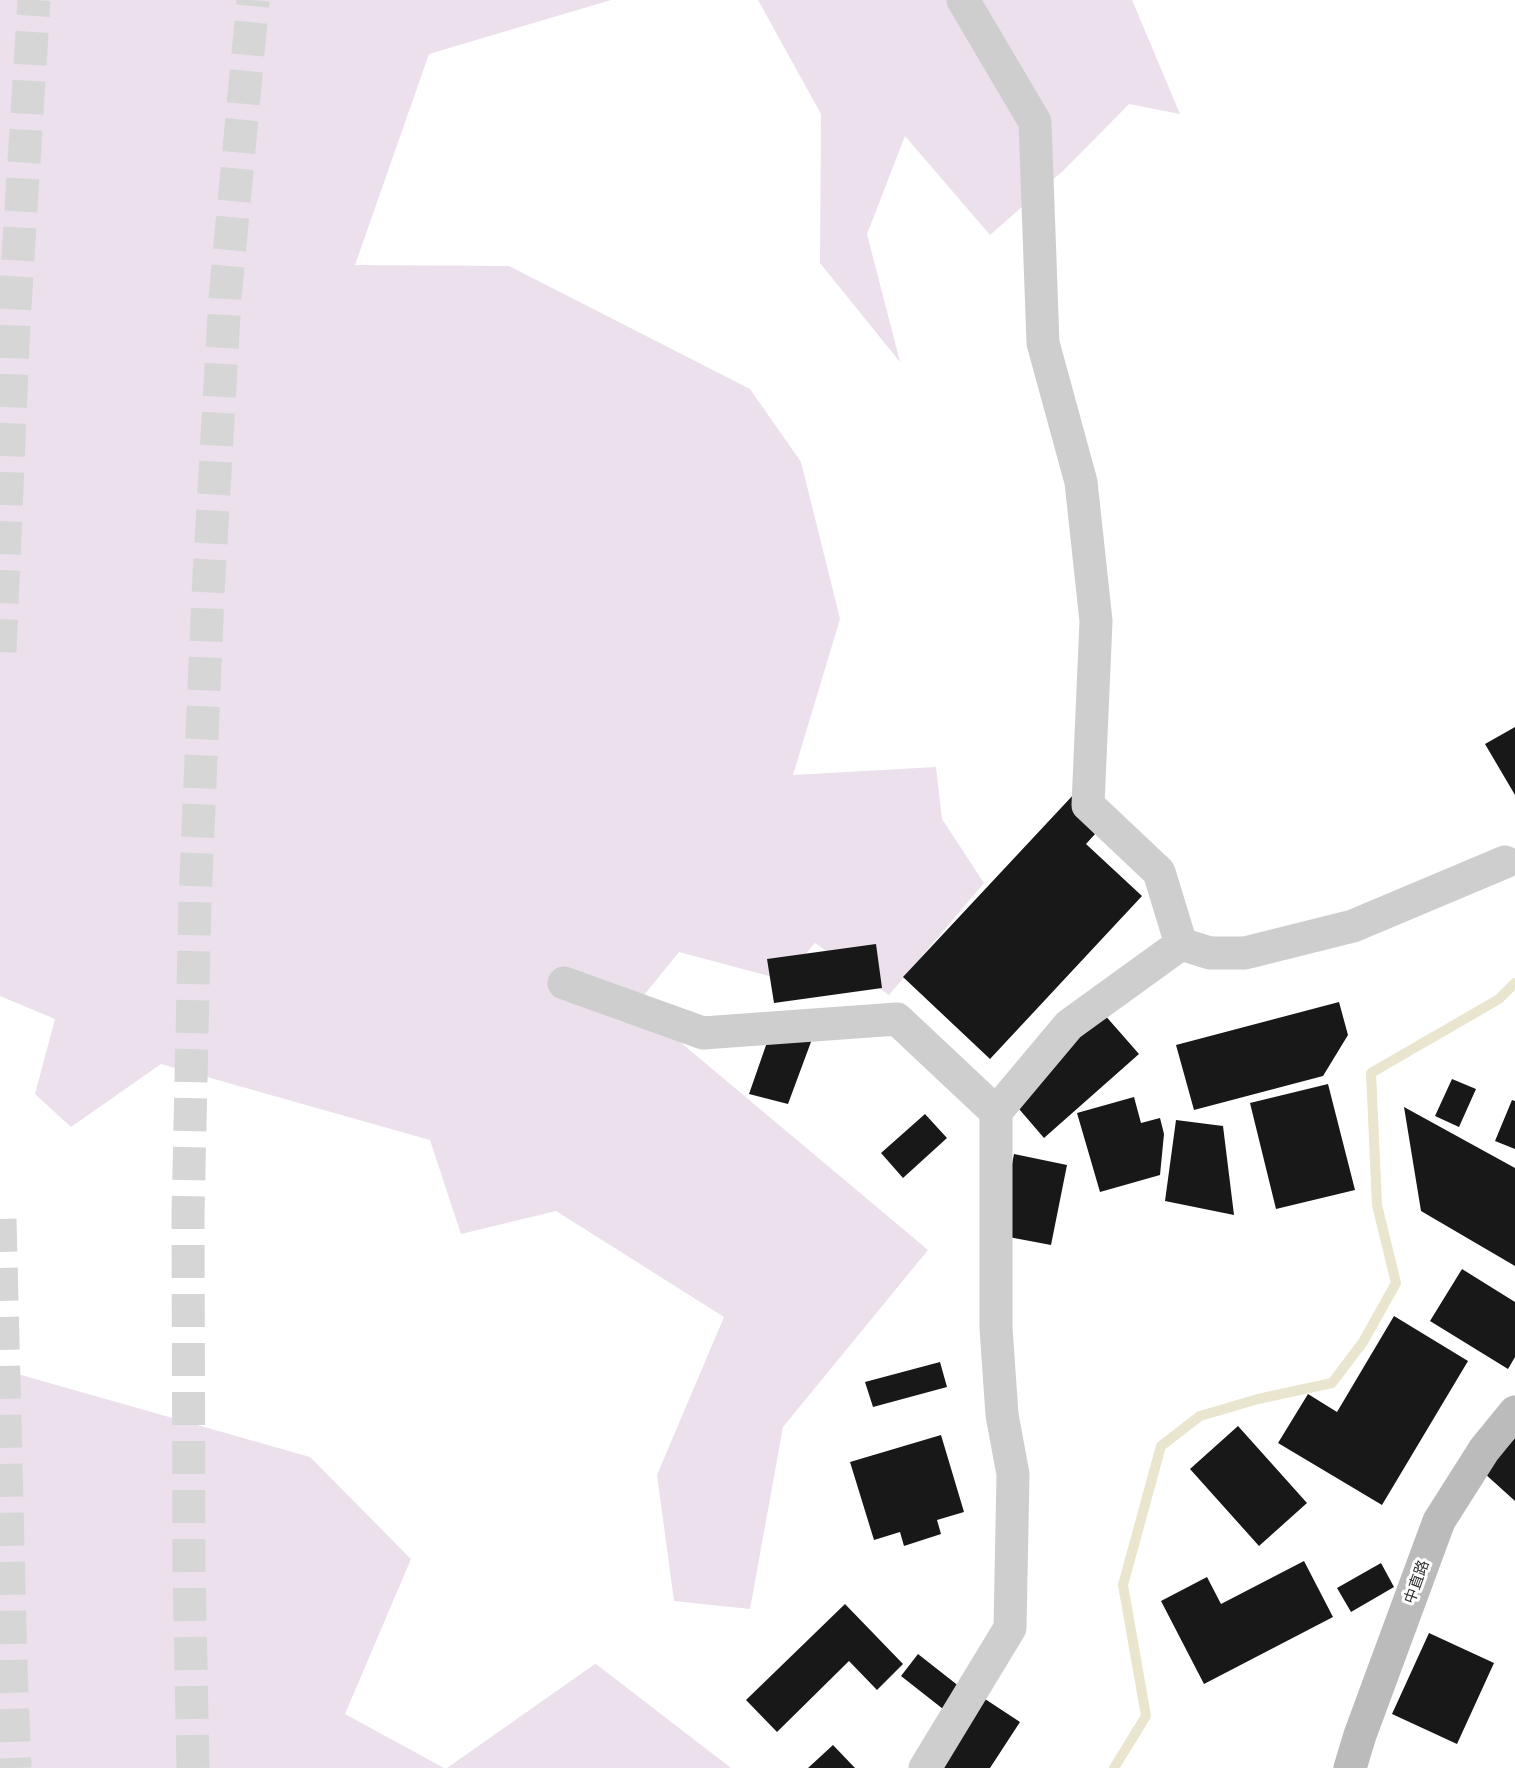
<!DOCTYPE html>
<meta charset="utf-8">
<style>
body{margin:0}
canvas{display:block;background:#fff}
</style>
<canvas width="1515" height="1768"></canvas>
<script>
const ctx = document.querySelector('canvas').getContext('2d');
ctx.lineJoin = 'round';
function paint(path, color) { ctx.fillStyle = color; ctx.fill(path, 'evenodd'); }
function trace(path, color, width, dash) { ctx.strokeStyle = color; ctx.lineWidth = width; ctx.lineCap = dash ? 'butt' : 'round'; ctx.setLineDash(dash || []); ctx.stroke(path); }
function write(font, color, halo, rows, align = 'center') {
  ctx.font = font + ' Quicksand,"Noto Sans TC",sans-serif'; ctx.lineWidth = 6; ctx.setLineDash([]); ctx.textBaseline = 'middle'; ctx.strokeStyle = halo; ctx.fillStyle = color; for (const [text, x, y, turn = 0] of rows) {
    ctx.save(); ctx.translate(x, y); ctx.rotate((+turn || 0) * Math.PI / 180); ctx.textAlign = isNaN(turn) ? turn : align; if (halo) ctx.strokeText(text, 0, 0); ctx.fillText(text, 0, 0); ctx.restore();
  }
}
paint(new Path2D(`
 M0,0H611L429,54L355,265L509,266L750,389L801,462L840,619L793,775L936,767L942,819L984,883L889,995L815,943L784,980L679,952L636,1005L928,1250L783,1427L750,1609L674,1601L657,1475L724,1317L556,1211L461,1234L430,1140L161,1064L71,1127L35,1094L55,1019L0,996Z
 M758,0H1132L1180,114L1129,104L1064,170L990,235L905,136L867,234L900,362L820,263L821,114Z
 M0,1369L310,1457L411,1559L345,1714L444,1768H0Z
 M596,1664L731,1768H447L595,1664Z`), '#ebe0ec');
trace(new Path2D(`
 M1114,1768L1146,1716L1123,1585L1161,1446L1200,1416L1258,1399L1332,1383L1363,1342L1396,1283L1377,1205L1371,1073L1499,999L1515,983`), '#eae5ce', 10);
paint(new Path2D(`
 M1515,727V795L1485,744Z
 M1075,793L1106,822L1086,844L1142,896L990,1059L903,977Z
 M876,944L882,988L774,1003L767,959Z
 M1339,1002L1348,1035L1323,1076L1194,1110L1176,1045Z
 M1096,1005L1139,1054L1044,1138L1001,1088Z
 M818,1023L788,1104L749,1094L772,1028Z
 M1452,1079L1476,1089L1459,1127L1435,1116Z
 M1328,1084L1355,1190L1276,1209L1250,1103Z
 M1134,1097L1141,1123L1160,1118L1164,1134L1160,1175L1100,1192L1077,1113Z
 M1512,1100L1515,1101V1149L1495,1141Z
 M1404,1107L1515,1168V1266L1421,1211Z
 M925,1114L947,1138L903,1178L881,1153Z
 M1176,1120L1223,1126L1234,1215L1165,1201Z
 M1014,1154L1067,1165L1051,1245L998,1235Z
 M1462,1269L1515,1302V1357L1508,1369L1430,1321Z
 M1394,1316L1468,1361L1382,1505L1278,1443L1308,1394L1337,1412Z
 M940,1362L947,1387L873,1407L865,1382Z
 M1238,1426L1307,1503L1259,1546L1190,1469Z
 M941,1435L964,1512L937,1520L941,1534L904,1546L900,1532L874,1540L850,1462Z
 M1515,1438V1501L1484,1473Z
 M1304,1561L1333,1617L1204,1684L1161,1601L1207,1577L1221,1604Z
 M1381,1563L1394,1587L1351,1612L1337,1588Z
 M845,1604L903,1664L877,1690L849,1661L777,1732L746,1700Z
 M1429,1633L1494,1663L1457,1744L1392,1714Z
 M918,1654L960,1687L943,1709L901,1676Z
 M985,1699L1020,1722L990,1768H940Z
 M833,1745L855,1768H808Z`), '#181818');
trace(new Path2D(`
 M0,652L14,322L34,0
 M0,1219L11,1668L15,1768
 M193,1768L189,1570L188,1214L195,901L208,594L225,298L253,0`), '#d6d6d6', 33, [33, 16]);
trace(new Path2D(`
 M963,0L1035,122L1043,343L1081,482L1096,621L1088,805L1159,872L1181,944
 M1181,944L1210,953H1245L1353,926L1505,862
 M564,983L703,1033L897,1019L996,1112
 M925,1768L1010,1628L1013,1474L1002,1415L996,1328V1112L1069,1025L1181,944`), '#cecece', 33);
trace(new Path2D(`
 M1350,1768L1360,1735L1439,1521L1484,1450L1515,1412`), '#bbb', 33);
write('15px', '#313131', '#fff', [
 ["中直路",1417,1582,-70]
]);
</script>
